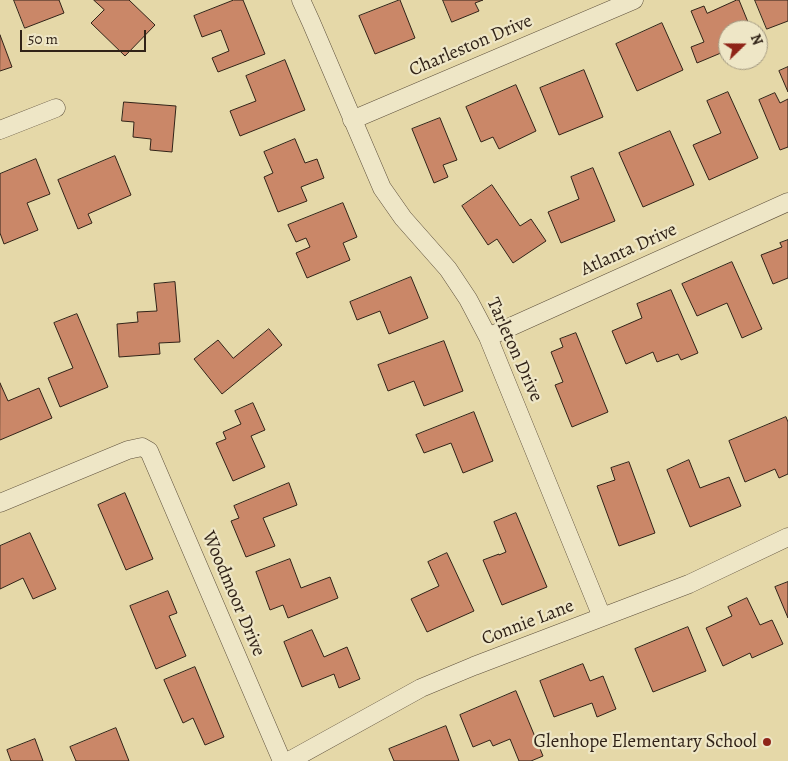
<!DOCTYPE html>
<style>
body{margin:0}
#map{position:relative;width:788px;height:761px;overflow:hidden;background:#e5d8a8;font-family:Alegreya,serif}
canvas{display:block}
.north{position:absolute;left:718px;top:20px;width:50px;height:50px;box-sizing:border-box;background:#eee6c6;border:1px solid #a29880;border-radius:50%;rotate:68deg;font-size:14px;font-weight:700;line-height:20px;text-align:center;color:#312318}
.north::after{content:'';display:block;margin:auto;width:18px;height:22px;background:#8f2418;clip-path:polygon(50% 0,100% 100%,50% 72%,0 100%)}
.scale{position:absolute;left:20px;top:30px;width:126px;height:22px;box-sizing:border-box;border:2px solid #312318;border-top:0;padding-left:6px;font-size:15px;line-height:18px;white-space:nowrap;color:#312318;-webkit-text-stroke:4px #eee6c6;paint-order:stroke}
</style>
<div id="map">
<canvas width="788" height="761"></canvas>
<div class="north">N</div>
<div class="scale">50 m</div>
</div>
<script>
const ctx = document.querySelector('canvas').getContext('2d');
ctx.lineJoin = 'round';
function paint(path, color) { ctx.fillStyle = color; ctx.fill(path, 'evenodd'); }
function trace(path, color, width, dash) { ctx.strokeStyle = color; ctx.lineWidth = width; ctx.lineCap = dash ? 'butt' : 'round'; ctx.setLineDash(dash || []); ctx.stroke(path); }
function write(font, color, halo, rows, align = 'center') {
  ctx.font = font + ' Alegreya,serif'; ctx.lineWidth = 4.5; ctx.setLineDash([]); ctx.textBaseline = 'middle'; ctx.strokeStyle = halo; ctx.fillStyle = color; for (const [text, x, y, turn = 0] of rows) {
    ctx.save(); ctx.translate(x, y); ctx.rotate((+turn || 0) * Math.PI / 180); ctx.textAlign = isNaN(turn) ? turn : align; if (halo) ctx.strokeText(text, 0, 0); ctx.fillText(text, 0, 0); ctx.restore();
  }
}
const building = new Path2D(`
 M14,0H59L64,13L25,28Z
 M94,0H129L155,25L125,56L91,23L104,10Z
 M234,0H243L265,54L218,72L212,58L229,51L221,30L202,37L194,16Z
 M400,0L415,38L375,54L359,16Z
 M443,0H483L475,3L479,11L452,22Z
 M737,0H739L750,27L743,30H728V50L697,63L691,47L704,42L691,11L704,6L707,13Z
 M755,0H788V21L767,29Z
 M662,23L683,70L637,91L616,44Z
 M0,35L12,67L0,71Z
 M285,60L305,110L240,136L230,111L256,101L246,76Z
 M788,67V92L779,71Z
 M584,70L603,117L559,135L540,88Z
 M516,85L536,131L499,149L493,137L481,142L466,107Z
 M728,92L758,158L709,180L693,145L721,133L707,101Z
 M775,93L780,103L788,99V147L780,150L759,100Z
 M124,102L176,106L172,152L150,150L151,139L133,137L134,122L122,121Z
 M440,118L457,160L443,165L448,177L434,183L412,129Z
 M670,131L694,185L643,207L619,153Z
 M295,139L305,163L317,159L324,178L301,187L307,201L278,212L264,177L273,173L264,152Z
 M115,156L131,195L88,214L92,223L78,229L58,180Z
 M36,159L50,194L27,203L38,230L4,244L0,233V174Z
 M593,168L615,221L561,243L548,212L579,199L571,177Z
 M492,185L520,226L531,219L546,241L513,263L497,239L488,245L462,206Z
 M343,203L357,237L343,243L350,260L307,278L296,253L310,247L306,238L296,242L288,225Z
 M788,240V278L773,284L761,255L782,247L780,243Z
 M732,262L762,329L742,338L727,303L697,316L682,284Z
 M411,277L428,318L389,334L380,311L357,320L350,302Z
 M175,282L180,342L159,343L160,354L119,357L117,324L138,322L137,312L157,311L154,284Z
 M671,290L698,353L681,360L678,354L657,362L653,352L626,364L612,331L642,318L637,304Z
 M77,314L108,387L60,407L48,378L73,368L54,323Z
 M269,329L282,345L222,394L194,359L218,340L233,358Z
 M576,333L608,412L572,427L555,385L563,382L551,352L563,347L560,339Z
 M444,341L463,391L424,406L414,381L388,391L378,365Z
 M0,383L8,401L39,388L52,418L0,440Z
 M253,403L265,430L251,436L265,467L233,481L216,443L226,439L223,432L241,424L235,411Z
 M474,412L493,461L463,473L451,443L424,453L416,435Z
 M786,417L788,422V474L779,478L775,469L745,482L729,441Z
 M689,460L700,488L729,477L741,506L690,527L667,470Z
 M629,462L655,533L619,546L597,486L615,480L611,468Z
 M289,483L297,505L263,518L275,546L246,557L231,521L239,518L234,506Z
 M125,493L153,559L126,570L98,505Z
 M516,513L547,587L502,605L483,560L499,554V555L506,552L494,522Z
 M30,533L56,589L33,599L23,578L0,589V546Z
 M447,553L474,611L427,632L411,599L439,586L428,562Z
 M290,559L301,588L330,577L338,598L288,618L283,605L270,610L256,572Z
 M788,582V618L775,587Z
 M168,591L177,613L169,616L186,656L156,669L130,606Z
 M747,598L760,625L772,620L783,644L752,658L750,653L723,666L706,628L732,616L728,607Z
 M688,627L706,671L653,692L635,649Z
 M312,630L324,657L347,647L360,679L339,688L334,674L302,687L284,642Z
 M583,664L590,681L603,676L616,709L597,717L592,703L554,717L540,681Z
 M195,667L224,737L205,745L193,718L183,723L164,680Z
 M516,691L543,756L531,761H519L510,739L493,746L490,740L473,747L460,715Z
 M446,726L459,761H394L389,749Z
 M116,728L129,761H76L70,747Z
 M35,739L43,761H11L7,750Z`);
paint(building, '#ca8768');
trace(building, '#312318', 1);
const minor = new Path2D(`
 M301,0L311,22L382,188L403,218L448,269L468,299L488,337L602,617
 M352,120L634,0
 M0,130L56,108
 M488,337L788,202
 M0,503L128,450L142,447L149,451L282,761
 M289,761L421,688L474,666L689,584L788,537`);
trace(minor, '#5e503c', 19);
trace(minor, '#eee6c6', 18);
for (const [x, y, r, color] of [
 [767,742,5,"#8f2418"]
]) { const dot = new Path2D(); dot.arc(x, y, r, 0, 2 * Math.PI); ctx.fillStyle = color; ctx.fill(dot); trace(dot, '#eee6c6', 2); }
write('19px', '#312318', '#eee6c6', [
 ["Charleston Drive",471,46,-23],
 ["Atlanta Drive",629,250,-24],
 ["Tarleton Drive",514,350,66],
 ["Woodmoor Drive",233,594,67],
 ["Connie Lane",528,623,-21]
]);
write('19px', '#312318', '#eee6c6', [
 ["Glenhope Elementary School",757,742]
], 'right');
</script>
